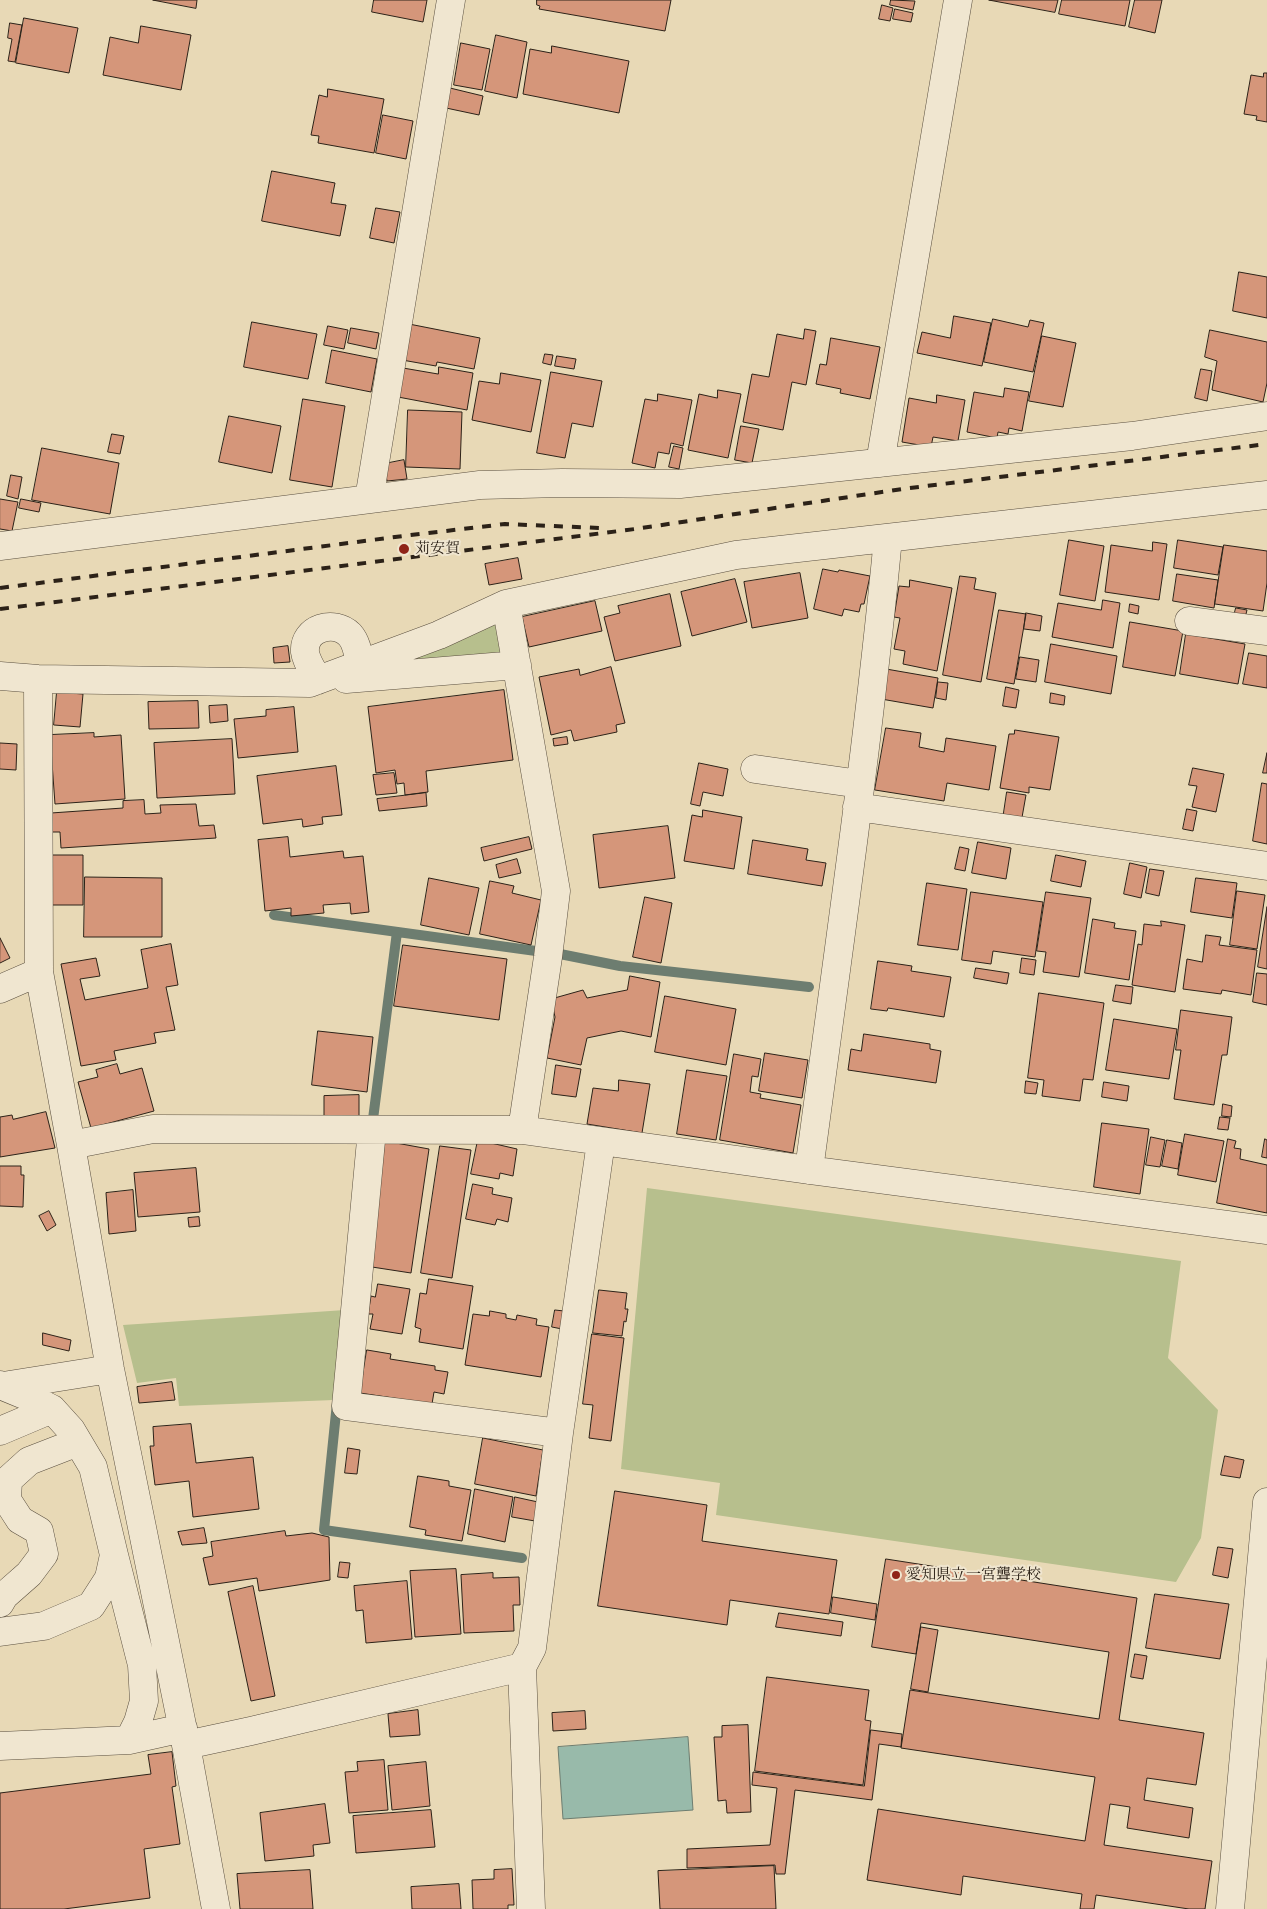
<!DOCTYPE html>
<meta charset="utf-8">
<style>
body{margin:0}
canvas{display:block;background:#e8d9b6}
</style>
<canvas width="1267" height="1909"></canvas>
<script>
const ctx = document.querySelector('canvas').getContext('2d');
ctx.lineJoin = 'round';
function paint(path, color) { ctx.fillStyle = color; ctx.fill(path, 'evenodd'); }
function trace(path, color, width, dash) { ctx.strokeStyle = color; ctx.lineWidth = width; ctx.lineCap = dash ? 'butt' : 'round'; ctx.setLineDash(dash || []); ctx.stroke(path); }
function write(font, color, halo, rows, align = 'center') {
  ctx.font = font + ' Alegreya,"Noto Serif JP",serif'; ctx.lineWidth = 4; ctx.setLineDash([]); ctx.textBaseline = 'middle'; ctx.strokeStyle = halo; ctx.fillStyle = color; for (const [text, x, y, turn = 0] of rows) {
    ctx.save(); ctx.translate(x, y); ctx.rotate((+turn || 0) * Math.PI / 180); ctx.textAlign = isNaN(turn) ? turn : align; if (halo) ctx.strokeText(text, 0, 0); ctx.fillText(text, 0, 0); ctx.restore();
  }
}
paint(new Path2D(`
 M487,623L495,624L503,653L400,666L398,658Z
 M647,1188L1181,1261L1168,1358L1218,1410L1201,1538L1176,1582L716,1515L720,1483L621,1469Z
 M345,1310L334,1400L179,1406L176,1378L137,1383L123,1325Z`), '#b7bf8d');
const water = new Path2D(`
 M688,1737L693,1810L563,1819L558,1747Z`);
paint(water, '#98baaa');
trace(water, '#6d7d70', 1);
trace(new Path2D(`
 M274,915L536,951
 M560,954L620,966L809,987
 M373,1119L397,932
 M337,1403L324,1530L522,1558`), '#6d7d70', 10);
const building = new Path2D(`
 M153,0H197L196,8Z
 M374,0H427L423,22L372,12Z
 M537,0H671L665,31L539,9L540,6L537,5Z
 M891,0L915,1L913,10L890,5Z
 M989,0H1058L1055,12Z
 M1062,0H1130L1125,26L1059,14Z
 M1135,0H1162L1155,33L1129,27Z
 M882,5L893,8L890,21L879,19Z
 M895,9L913,13L911,22L893,19Z
 M24,18L78,28L69,73L16,63Z
 M10,23L22,25L15,62L8,61L12,39L8,38Z
 M141,26L191,35L181,90L103,75L110,37L138,43Z
 M496,35L527,42L517,98L485,91Z
 M461,43L490,49L482,90L454,85Z
 M552,46L629,61L619,113L523,94L530,49L551,53Z
 M1264,73H1267V122L1256,120L1257,116L1244,114L1251,75L1263,77Z
 M450,88L483,96L479,115L446,108Z
 M328,89L384,99L374,153L318,143L319,136L311,135L319,95L327,97Z
 M383,115L413,121L406,159L376,153Z
 M272,171L335,183L331,203L346,205L340,236L262,221Z
 M376,208L400,212L394,243L370,238Z
 M1239,272L1267,277V318L1233,311Z
 M954,316L991,323L982,366L917,353L922,332L950,338Z
 M993,319L1028,327L1030,320L1044,323L1033,372L984,362Z
 M252,322L317,334L308,379L244,367Z
 M409,324L480,338L474,369L437,362L436,366L402,360Z
 M328,326L348,330L344,349L324,345Z
 M351,328L379,333L376,349L348,343Z
 M805,329L816,331L806,385L792,382L783,430L743,422L752,374L769,377L777,334L803,339Z
 M1210,330L1267,342V383L1263,402L1212,390L1217,361L1205,357Z
 M1042,336L1076,343L1063,407L1029,401Z
 M831,338L880,347L870,399L840,393L841,389L816,384L820,364L826,365Z
 M332,350L377,359L371,392L326,383Z
 M545,354L553,355L551,365L543,363Z
 M557,356L576,359L574,369L555,366Z
 M439,367L473,373L467,410L398,397L403,368L438,374Z
 M1201,369L1212,371L1207,401L1195,398Z
 M551,372L602,381L593,427L572,423L565,458L537,453Z
 M501,373L541,380L531,432L472,420L479,381L499,384Z
 M1005,388L1029,392L1022,431L1009,428L1008,434L998,432L997,438L967,432L974,392L1003,397Z
 M718,390L741,394L728,458L688,450L699,394L717,398Z
 M658,394L692,400L683,446L671,443L669,454L658,452L655,468L632,463L645,399L657,401Z
 M937,395L965,400L958,441L933,437L931,447L902,442L909,398L936,403Z
 M303,399L345,406L332,487L290,480Z
 M408,410L462,412L460,469L406,467Z
 M229,416L281,426L272,473L219,462Z
 M741,426L759,429L752,463L735,460Z
 M112,434L124,436L120,454L108,452Z
 M674,446L683,448L679,469L669,467Z
 M42,448L119,463L110,514L32,500Z
 M404,460L407,479L387,481L384,464Z
 M11,475L22,477L18,499L7,496Z
 M0,499L18,502L12,531L0,529Z
 M21,499L41,503L39,512L19,508Z
 M1069,540L1104,546L1095,601L1060,595Z
 M1178,540L1223,547L1218,575L1174,568Z
 M1153,542L1167,544L1159,600L1105,592L1111,545L1152,551Z
 M1224,545L1267,551V583L1263,611L1215,604Z
 M518,558L522,579L489,585L485,564Z
 M823,569L838,572L839,570L870,576L864,604H861L859,612L844,609L842,616L814,609Z
 M800,573L808,618L752,628L744,582Z
 M1177,574L1218,580L1214,608L1173,601Z
 M960,576L976,578L974,589L996,593L981,682L943,675Z
 M735,579L747,622L692,636L681,592Z
 M910,580L952,588L937,671L903,664L905,651L894,649L900,618L894,617L899,586L909,587Z
 M670,594L681,646L615,661L604,617L620,613L618,606Z
 M1103,600L1120,603L1113,648L1052,637L1058,603L1101,610Z
 M595,601L602,631L529,647L522,617Z
 M1130,604L1139,606L1138,614L1129,612Z
 M1236,608L1247,610L1245,618L1234,616Z
 M999,610L1026,614L1014,684L987,679Z
 M1026,613L1042,616L1040,631L1024,629Z
 M1130,622L1183,631L1175,676L1123,667Z
 M1186,634L1245,644L1238,684L1180,674Z
 M1051,644L1117,656L1111,694L1045,682Z
 M288,646L290,662L274,663L273,648Z
 M1249,653L1267,656V688L1243,684Z
 M1020,657L1039,660L1036,682L1016,679Z
 M611,667L625,723L616,725L617,732L574,741L571,730L551,735L539,677L579,669L580,675Z
 M886,669L938,678L933,708L881,699Z
 M938,682L948,683L946,700L936,698Z
 M1006,687L1019,690L1016,708L1003,706Z
 M504,690L513,760L426,771L428,792L405,795L404,783L397,784L395,770L376,773L368,707Z
 M57,692L83,694L80,727L54,725Z
 M1051,693L1065,696L1064,705L1050,703Z
 M198,701L199,728L149,729L148,702Z
 M227,705L228,721L210,723L209,706Z
 M294,707L298,752L238,758L234,719L266,716V710Z
 M886,728L921,733L919,747L944,752L946,738L996,746L989,790L947,783L944,801L875,790Z
 M1015,730L1059,737L1050,790L1029,787V793L1000,788L1009,734H1014Z
 M94,733V737L121,735L125,799L55,804L50,735Z
 M567,737L568,744L554,746L553,739Z
 M232,739L235,794L157,798L154,743Z
 M0,743L17,744L16,770L0,769Z
 M1267,753V773H1263Z
 M699,763L728,769L723,796L703,792L700,806L691,804Z
 M336,766L342,815L322,817L323,824L303,827L302,819L263,824L257,776Z
 M1193,768L1224,774L1216,812L1192,807L1197,786L1189,785Z
 M394,773L397,793L376,795L373,775Z
 M1262,783L1267,784V844L1253,841Z
 M1007,792L1026,795L1021,823L1003,819Z
 M426,793L427,806L379,811L377,799Z
 M144,800L145,814L161,813L160,805L196,804L199,826L214,825L216,838L61,848L60,832H52L51,813L123,808V801Z
 M1187,809L1197,811L1193,831L1183,829Z
 M703,810L742,817L734,869L684,861L692,815L702,817Z
 M668,826L675,878L599,888L593,835Z
 M288,837L290,857L343,851L344,858L363,856L369,912L351,914L350,903L323,905L324,913L291,916V908L265,911L258,840Z
 M529,837L532,849L484,861L481,848Z
 M753,840L808,849L806,860L826,863L822,886L748,874Z
 M978,842L1011,848L1006,879L972,873Z
 M960,847L969,849L965,871L955,869Z
 M52,855H83V905H52Z
 M1056,855L1086,861L1081,887L1051,881Z
 M517,859L521,873L499,878L496,865Z
 M1130,863L1147,867L1141,898L1124,894Z
 M1150,869L1164,871L1159,896L1146,893Z
 M85,877L162,878V937H84Z
 M429,878L479,888L469,935L421,925Z
 M1196,878L1237,883L1232,918L1191,912Z
 M490,881L514,886L512,893L541,900L531,945L480,934Z
 M927,883L967,889L958,950L918,945Z
 M1237,891L1265,895L1257,949L1230,945Z
 M971,892L1043,902L1035,957L993,951L991,964L962,960Z
 M1046,892L1091,898L1079,977L1043,972L1046,952L1037,951Z
 M645,897L672,903L661,963L633,957Z
 M1267,907V969L1258,967Z
 M1093,919L1115,923L1114,928L1136,931L1129,980L1085,973Z
 M1161,921L1185,925L1175,992L1132,985L1138,944L1142,945L1144,924L1161,926Z
 M1206,935L1221,937L1219,945L1257,950L1251,995L1222,990L1221,994L1183,989L1187,959L1202,962Z
 M0,938L10,958L0,963Z
 M171,944L178,985L166,987L175,1030L154,1033L156,1043L114,1051L116,1060L81,1066L61,964L96,958L100,976L80,979L85,1000L148,988L141,950Z
 M403,945L507,959L499,1020L394,1006Z
 M1022,958L1036,960L1034,975L1020,973Z
 M878,961L912,966L911,971L951,977L944,1017L888,1008L887,1011L871,1009Z
 M976,968L1009,973L1007,984L974,978Z
 M1257,973L1267,974V1005L1253,1002Z
 M630,976L660,982L651,1037L621,1031L587,1038L581,1065L547,1058L555,1017L551,999L583,990L587,998L627,990Z
 M1116,985L1133,987L1131,1004L1113,1001Z
 M1039,993L1104,1003L1093,1080L1083,1079L1080,1101L1042,1096L1044,1080L1028,1078Z
 M665,996L736,1009L726,1065L655,1052Z
 M1181,1010L1232,1017L1227,1055H1222L1214,1105L1174,1099L1181,1050H1176Z
 M1114,1019L1177,1029L1169,1079L1106,1070Z
 M318,1031L373,1037L367,1092L312,1085Z
 M864,1034L930,1044V1049L941,1051L936,1083L848,1070L851,1049L861,1051Z
 M765,1053L808,1060L802,1098L759,1091Z
 M734,1054L761,1059L758,1077L752,1076L750,1092L761,1094L760,1098L801,1105L793,1153L720,1140Z
 M117,1064L120,1074L142,1068L154,1111L91,1128L78,1082L98,1077L96,1070Z
 M556,1065L581,1069L576,1097L552,1094Z
 M687,1070L727,1076L716,1140L677,1134Z
 M619,1080L650,1084L642,1133L587,1124L593,1088L618,1091Z
 M1026,1081L1038,1083L1036,1094L1025,1093Z
 M1104,1082L1129,1086L1127,1101L1102,1097Z
 M359,1095V1118H324V1096Z
 M1223,1104L1232,1106L1231,1117L1222,1116Z
 M46,1112L55,1148L0,1157V1117L12,1115L13,1119Z
 M1220,1117L1230,1118L1228,1130L1218,1129Z
 M1102,1123L1149,1129L1140,1194L1094,1187Z
 M1185,1134L1224,1141L1216,1182L1178,1175Z
 M1151,1137L1165,1140L1160,1167L1146,1165Z
 M1228,1139L1236,1141L1234,1148L1241,1149L1240,1159L1267,1165V1213L1217,1203Z
 M1265,1139L1267,1140V1158L1262,1157Z
 M478,1140L517,1149L513,1176L500,1173L499,1179L471,1174Z
 M1167,1140L1182,1143L1178,1169L1162,1166Z
 M385,1141L429,1149L411,1273L372,1267Z
 M440,1146L471,1150L452,1278L421,1273Z
 M0,1166H21V1175H24L23,1207L0,1206Z
 M196,1168L200,1212L138,1217L134,1173Z
 M473,1184L493,1188L492,1194L512,1198L508,1222L497,1219L495,1225L466,1219Z
 M133,1190L136,1231L109,1234L106,1193Z
 M49,1211L56,1225L47,1231L39,1216Z
 M199,1217L200,1226L189,1227L188,1218Z
 M429,1279L473,1286L463,1349L419,1342L421,1329L415,1327L420,1293L426,1294Z
 M378,1284L410,1289L402,1334L370,1329L373,1314H368L371,1296L375,1297Z
 M599,1290L627,1293L625,1309H628L626,1322L624,1321L622,1336L593,1333Z
 M555,1310L564,1311L562,1329L552,1327Z
 M490,1311L506,1314V1318L516,1320L517,1315L537,1319L536,1325L549,1327L541,1377L465,1365L473,1314L489,1316Z
 M43,1333L71,1340L69,1351L43,1345Z
 M592,1334L624,1338L611,1441L589,1438L593,1405L583,1404Z
 M367,1350L391,1354L390,1359L435,1366V1370L448,1372L444,1394L434,1392L432,1404L360,1393Z
 M172,1382L175,1400L139,1403L137,1387Z
 M191,1424L196,1463L253,1457L259,1509L193,1517L189,1481L155,1485L150,1446H154L153,1427Z
 M483,1438L543,1450L536,1496L475,1484Z
 M348,1448L360,1450L357,1474L345,1473Z
 M1225,1456L1244,1460L1240,1478L1221,1475Z
 M418,1476L449,1481V1486L471,1490L462,1541L425,1535L426,1530L410,1527Z
 M475,1489L513,1497L505,1542L468,1534Z
 M615,1491L707,1505L702,1541L837,1560L829,1614L730,1600L727,1625L598,1606Z
 M515,1497L538,1502L535,1521L512,1517Z
 M204,1528L207,1543L182,1545L178,1532Z
 M285,1531L286,1536L312,1533L329,1537L330,1580L259,1591L257,1578L209,1585L203,1558L213,1556L211,1542Z
 M1218,1547L1233,1549L1228,1578L1213,1575Z
 M886,1559L1137,1598L1119,1720L1204,1733L1196,1785L1147,1778L1144,1800L1193,1808L1189,1838L1127,1828L1130,1807L1110,1804L1104,1845L1212,1861L1205,1909H1189L1096,1895L1094,1909H1080L1082,1894L963,1876L961,1895L867,1880L878,1809L1085,1841L1095,1777L901,1748L910,1690L1099,1719L1109,1652L921,1623L916,1654L872,1647Z
 M340,1562L350,1563L348,1578L338,1577Z
 M456,1569L461,1634L415,1637L410,1571Z
 M493,1573V1578L519,1577L520,1605H513L514,1631L464,1633L461,1575Z
 M407,1581L412,1639L366,1643L363,1610L356,1611L354,1586Z
 M253,1586L275,1696L251,1701L228,1592Z
 M1155,1594L1229,1604L1220,1659L1146,1648Z
 M833,1597L877,1604L875,1620L831,1613Z
 M779,1613L843,1622L841,1636L776,1627Z
 M921,1627L938,1630L928,1692L911,1689Z
 M1135,1654L1147,1656L1143,1679L1131,1677Z
 M767,1677L869,1690L865,1720L871,1721L863,1785L755,1771Z
 M418,1710L420,1735L390,1737L388,1714Z
 M585,1711L586,1729L553,1731L552,1713Z
 M748,1725L751,1812L727,1813L726,1800L718,1801L714,1737H722V1726Z
 M871,1730L902,1734L901,1747L879,1744L872,1800L795,1790L785,1874H776L775,1865L687,1868V1849L770,1845L777,1788L752,1785L753,1772L864,1786Z
 M172,1752L176,1786L172,1787L180,1844L144,1849L150,1898L64,1909H0V1793L151,1774L148,1755Z
 M384,1760L388,1810L349,1813L345,1772L358,1771L357,1762Z
 M426,1762L430,1806L392,1810L388,1766Z
 M325,1804L330,1843L313,1845L314,1856L265,1861L260,1813Z
 M431,1810L435,1847L356,1853L353,1816Z
 M774,1866L776,1909H660L658,1871Z
 M512,1869L514,1905H508V1909H473L472,1880L494,1879V1870Z
 M310,1870L313,1909H240L237,1874Z
 M459,1884L461,1909H412L411,1887Z`);
paint(building, '#d5967a');
trace(building, '#2c2218', 1);
const minor = new Path2D(`
 M880,463L958,0
 M369,499L451,0
 M0,546L480,485L562,483L680,484L1132,436L1267,416
 M506,604L556,891L548,957L522,1130
 M1189,621L1267,631
 M0,676L38,679L310,683L439,635L506,604L736,555L1267,495
 M38,679L39,972L71,1145L110,1369L186,1745L216,1909
 M346,679L517,665
 M318,680C313,671 306,661 305,652C303,628 334,619 350,635C357,643 358,654 360,664
 M755,769L860,784
 M857,807L1267,866
 M0,989L39,972
 M372,1130L346,1406L559,1433
 M71,1145L153,1129L522,1130L809,1170L1267,1230
 M809,1170C837,960 868,749 888,538
 M0,1385L27,1396L52,1409L71,1430L93,1467L114,1555L109,1578L91,1606L44,1626L0,1632
 M3,1386L110,1369
 M0,1431L52,1409
 M114,1555L142,1665L144,1701L138,1722L129,1740
 M0,1603L4,1596L29,1574L44,1554L39,1531L20,1520L7,1500L8,1480L29,1461L78,1442
 M186,1745L251,1731L522,1667
 M0,1746L129,1740L183,1728
 M531,1909L522,1667L532,1648L559,1433L601,1142
 M1230,1909L1267,1502`);
trace(minor, '#5b5040', 29);
trace(minor, '#f0e6d0', 28);
trace(new Path2D(`
 M0,588L403,536L505,524L600,528
 M0,609L635,529L902,489L1267,444`), '#2c2218', 4, [9, 9]);
for (const [x, y, r, color] of [
 [404,549,6,"#8f2418"],
 [896,1575,5,"#8f2418"]
]) { const dot = new Path2D(); dot.arc(x, y, r, 0, 2 * Math.PI); ctx.fillStyle = color; ctx.fill(dot); trace(dot, '#f0e6d0', 2); }
write('15px', '#2c2218', '#f0e6d0', [
 ["苅安賀",415,549],
 ["愛知県立一宮聾学校",906,1575]
], 'left');
</script>
